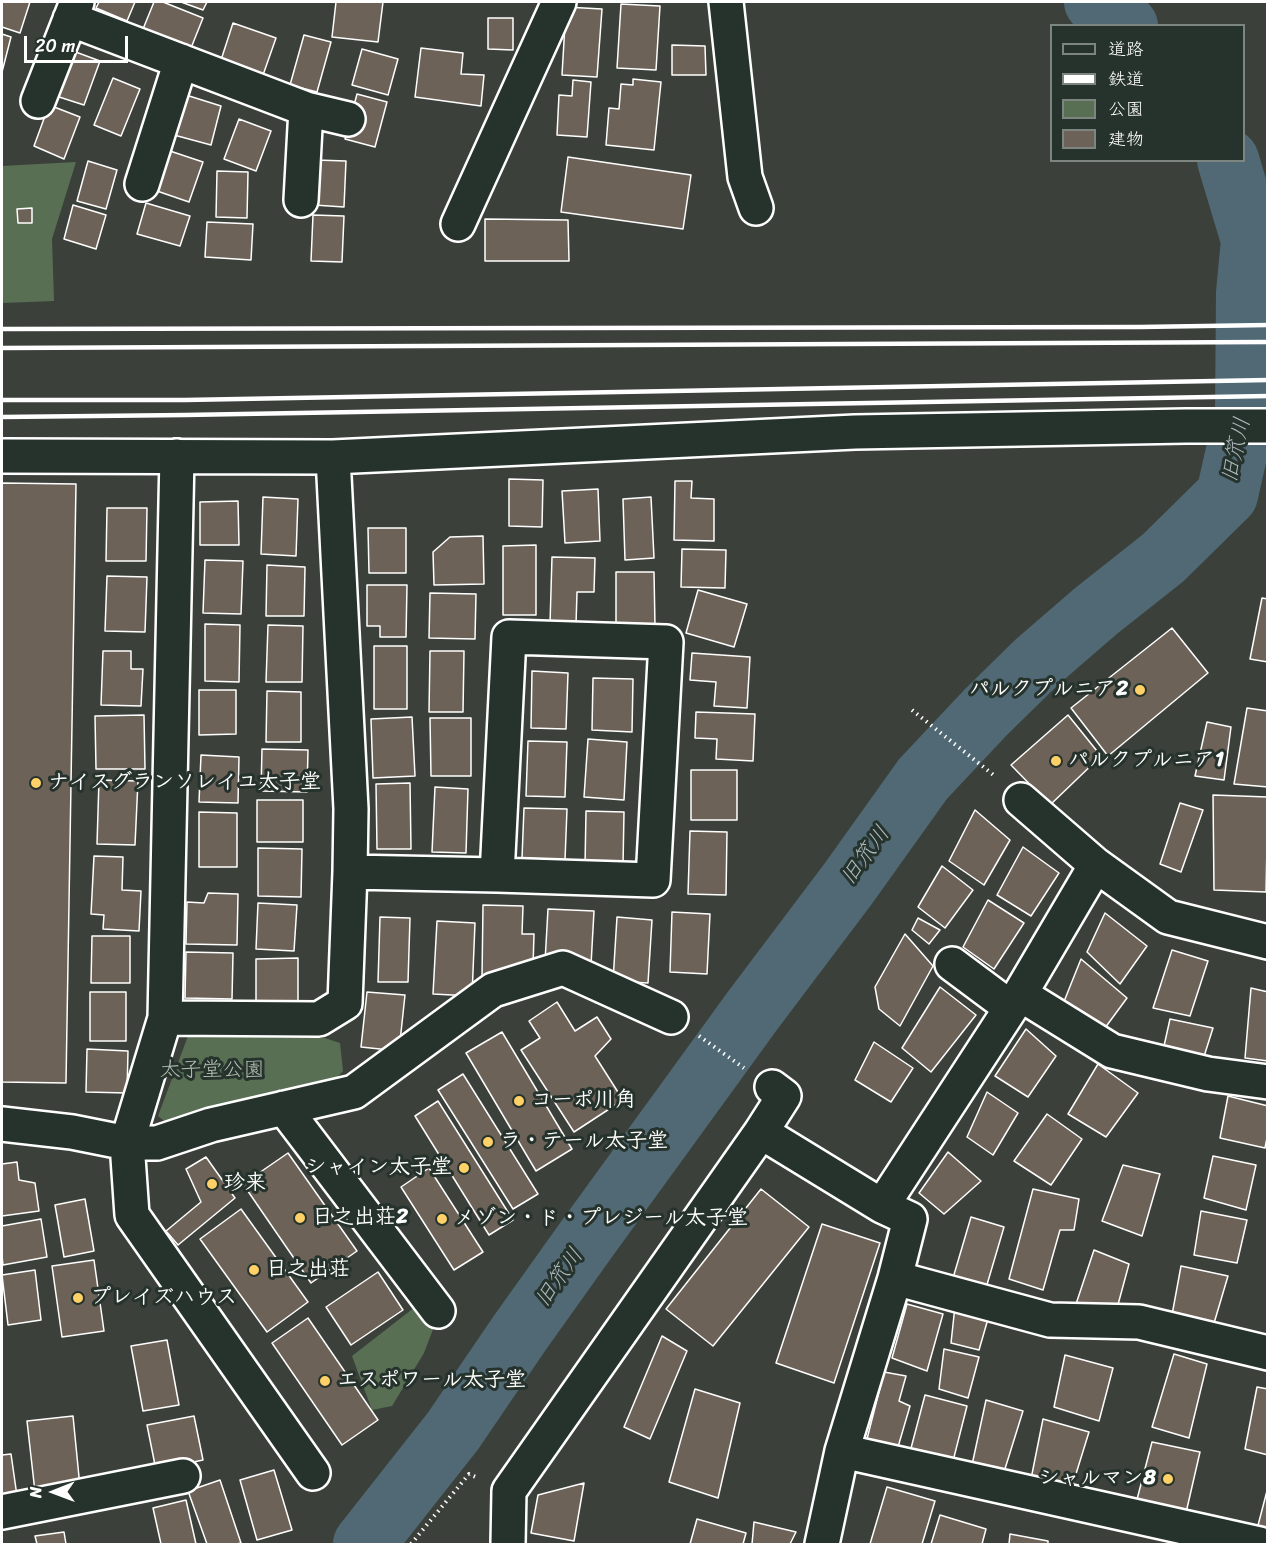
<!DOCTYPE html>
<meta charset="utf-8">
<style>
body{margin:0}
#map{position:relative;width:1269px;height:1546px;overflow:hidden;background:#3b413a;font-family:Sriracha,"Klee One",sans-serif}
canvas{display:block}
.frame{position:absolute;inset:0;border:3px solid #fff;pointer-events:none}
.legend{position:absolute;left:1050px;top:24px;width:195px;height:138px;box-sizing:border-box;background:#26332d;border:2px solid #7d8581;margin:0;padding:8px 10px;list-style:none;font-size:18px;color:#fff}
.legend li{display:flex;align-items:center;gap:12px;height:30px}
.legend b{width:30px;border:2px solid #7d8581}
.north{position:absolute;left:24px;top:1462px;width:60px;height:60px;-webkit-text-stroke:4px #26332d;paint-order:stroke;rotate:269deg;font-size:16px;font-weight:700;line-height:24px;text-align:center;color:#fff}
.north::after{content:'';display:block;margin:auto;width:21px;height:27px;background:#fff;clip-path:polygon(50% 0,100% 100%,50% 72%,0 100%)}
.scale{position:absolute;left:24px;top:36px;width:104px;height:27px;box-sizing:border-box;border:3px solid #fff;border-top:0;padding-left:8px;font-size:18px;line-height:21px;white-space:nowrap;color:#fff;-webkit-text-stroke:4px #26332d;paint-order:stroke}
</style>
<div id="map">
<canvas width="1269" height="1546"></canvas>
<div class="frame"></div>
<ul class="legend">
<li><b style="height:8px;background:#26332d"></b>道路</li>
<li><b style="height:8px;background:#fff"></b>鉄道</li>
<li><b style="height:16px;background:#586f54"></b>公園</li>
<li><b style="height:16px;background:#6d6258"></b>建物</li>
</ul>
<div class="north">N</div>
<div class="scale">20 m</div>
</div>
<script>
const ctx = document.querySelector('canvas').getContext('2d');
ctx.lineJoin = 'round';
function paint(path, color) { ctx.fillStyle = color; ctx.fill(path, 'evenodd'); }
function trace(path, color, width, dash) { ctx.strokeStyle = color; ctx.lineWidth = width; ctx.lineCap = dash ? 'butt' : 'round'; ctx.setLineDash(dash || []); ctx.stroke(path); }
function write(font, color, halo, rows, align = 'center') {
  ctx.font = font + ' Sriracha,"Klee One",sans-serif'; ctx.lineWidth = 6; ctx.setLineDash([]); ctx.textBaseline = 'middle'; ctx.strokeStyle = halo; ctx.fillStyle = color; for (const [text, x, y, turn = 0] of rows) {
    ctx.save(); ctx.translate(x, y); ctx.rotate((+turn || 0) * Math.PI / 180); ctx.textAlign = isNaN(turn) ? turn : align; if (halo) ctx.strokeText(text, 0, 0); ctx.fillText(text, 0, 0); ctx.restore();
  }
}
paint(new Path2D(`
 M76,162L52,239L54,301L2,303V166Z
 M188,1036L325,1038L340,1043L343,1071L327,1088L206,1108L187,1124L169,1125L158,1116Z
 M415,1307L435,1324L424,1353L392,1406L372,1410L352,1356Z`), '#586f54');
trace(new Path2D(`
 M1095,2L1127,26
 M364,1544L453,1431L519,1334L586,1240L753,1010L848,884L923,779L986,712L1037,662L1096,611L1163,558L1227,495L1246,411L1247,293L1252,240L1228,160`), '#506975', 62);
const building = new Path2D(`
 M2,2H30L20,33L2,27Z
 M99,2H135L127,21L96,8Z
 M154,2H163L203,18L191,48L143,29Z
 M181,2H207L203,10Z
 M336,2H383L378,42L332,37Z
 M621,4L660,6L656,70L617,68Z
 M566,7L602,9L597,77L562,75Z
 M488,18H513V50L488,49Z
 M233,23L276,38L263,75L221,60Z
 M2,34L11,37L2,72Z
 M304,35L331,42L317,92L290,85Z
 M672,45L705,46L706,75H672Z
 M421,48L463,53L461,74L484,75L481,106L415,97Z
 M362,49L398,59L388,95L352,85Z
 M73,51L100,61L84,105L56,96Z
 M113,78L140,89L121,136L94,125Z
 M633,79L661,82L654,150L606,145L609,108L619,109L621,84L633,85Z
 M573,80L591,82L587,137L557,135L559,95L572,96Z
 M357,94L387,102L375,147L345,139Z
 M186,95L221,106L211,145L174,135Z
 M49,105L80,117L64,159L34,146Z
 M239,119L271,131L256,171L224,159Z
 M170,151L203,162L189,202L157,191Z
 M568,157L691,175L683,229L561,212Z
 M316,160L346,161L344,207L314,205Z
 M88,161L117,170L106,209L77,201Z
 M217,171L248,172L247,218L216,217Z
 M146,203L190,216L180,246L137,234Z
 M73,205L106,215L96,249L64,239Z
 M32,208V223H18L17,209Z
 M313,215L344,216L342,262L311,261Z
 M485,219L568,220L569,261H485Z
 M207,222L253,224L251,260L205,257Z
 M509,479L543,480L542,527L509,526Z
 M675,481H692L691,498L714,499V541L674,540Z
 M2,483L76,484L66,1083L2,1082Z
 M598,489L600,541L565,543L562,491Z
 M263,497L298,499L296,556L261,554Z
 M651,497L654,558L625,560L623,499Z
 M238,501L239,545H200V502Z
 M107,508H147L146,561H106Z
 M368,528H406V573H369Z
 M483,536L484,584L434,585L433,552L450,537Z
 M536,545V615H503V546Z
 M682,549L726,550L725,588L681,587Z
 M552,557L595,558L594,592H577L576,625L550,624Z
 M205,560L243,561L241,614L203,613Z
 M267,565L305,567L304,616H266Z
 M616,572H654L655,626H616Z
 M107,576L147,577L145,632L105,631Z
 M367,585H407L406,637H380V626H367Z
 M698,590L747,604L734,647L686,633Z
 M430,593L476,594L475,639L429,638Z
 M1262,598L1268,599V662L1250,659Z
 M205,624L240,625L239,682L205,681Z
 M268,625L303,626L302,682H266Z
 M1172,628L1208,673L1108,756L1071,708Z
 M374,646H407V709H374Z
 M103,651H131V669H143L141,706L101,705Z
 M430,651H464L463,712H429Z
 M692,653L750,657L747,708L714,706L716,682L690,680Z
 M532,671L568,673L566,729L531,728Z
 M593,678L633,679L632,732L592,730Z
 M199,690H236V734L199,735Z
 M267,691L301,692V742H266Z
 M1247,708L1268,711V787L1234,784Z
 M696,712L755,714L753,761L716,759L717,739L695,738Z
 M144,715L145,769H96L95,716Z
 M1068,715L1101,756L1050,805L1011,765Z
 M412,717L415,776L373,778L371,719Z
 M430,718H471V776H431Z
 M1207,722L1231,727L1224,780L1195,776Z
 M588,739L627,742L624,800L584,797Z
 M528,741L567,742L565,797L526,796Z
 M262,749L308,750L307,792L261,791Z
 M201,755L239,757L238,803L199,802Z
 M691,770H737V820H691Z
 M99,780L138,781L135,845L97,844Z
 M410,783L411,849H377L376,784Z
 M435,787L468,789L466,853L432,852Z
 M1213,795L1268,797L1266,892L1214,890Z
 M257,800H303V842H257Z
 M1180,803L1203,810L1181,872L1160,864Z
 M524,808L567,809L565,860L522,858Z
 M975,810L1010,840L984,885L949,861Z
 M586,811L624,812L623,866H585Z
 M199,812L237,813V867H199Z
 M690,831L727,832L726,895L688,894Z
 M1023,847L1059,873L1031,916L997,895Z
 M258,848L302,849L301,897L258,896Z
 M94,856L123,857L122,890L141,891L139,931L103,929L104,915L91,914Z
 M942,866L973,890L945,928L918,907Z
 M208,893L238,894L237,945L186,944L187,902L204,903Z
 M988,900L1024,923L994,969L963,947Z
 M258,903L297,905L294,951L256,949Z
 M483,905L523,906L522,934H534L533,967L482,978Z
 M548,909L594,911L591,965L545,962Z
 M672,912L710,914L707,974L670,972Z
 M1105,913L1147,946L1120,984L1087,952Z
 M380,917L410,918L408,982H378Z
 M617,917L652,920L648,983L613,981Z
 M918,918L940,930L929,944L912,930Z
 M437,921L475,923L472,996L433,994Z
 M905,934L933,966L900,1026L879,1009L875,987Z
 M92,936H130V983H91Z
 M1172,950L1208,961L1190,1016L1153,1008Z
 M186,952L233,953L232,999L185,998Z
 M298,958V1005H256V959Z
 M1081,959L1127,998L1102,1032L1063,1004Z
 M940,987L976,1015L931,1072L902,1048Z
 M1251,988L1268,992V1061L1245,1058Z
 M90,992H126V1041H90Z
 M367,992L405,995L399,1051L361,1047Z
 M557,1002L575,1031L597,1017L611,1039L595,1056L623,1100L574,1132L521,1050L540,1038L529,1021Z
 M1170,1019L1213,1028L1201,1066L1162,1055Z
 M1026,1029L1056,1056L1028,1097L995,1076Z
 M502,1032L572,1149L536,1171L466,1053Z
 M874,1042L913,1068L891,1102L855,1080Z
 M87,1049L128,1051L127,1093L86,1092Z
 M1098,1064L1138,1093L1106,1137L1068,1114Z
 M463,1074L538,1194L513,1209L438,1090Z
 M987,1092L1018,1113L993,1155L967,1137Z
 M1228,1096L1268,1106V1133L1265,1148L1220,1138Z
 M438,1101L513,1220L489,1235L415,1116Z
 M1047,1114L1082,1139L1051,1185L1014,1161Z
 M948,1152L981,1181L944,1214L919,1193Z
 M288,1153L357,1251L311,1283L243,1184Z
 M1213,1156L1256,1165L1246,1210L1204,1198Z
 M206,1157L235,1198L178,1245L166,1231L201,1202L186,1169Z
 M17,1162L19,1180L35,1183L39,1211L2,1216V1164Z
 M1123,1165L1160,1174L1142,1236L1102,1221Z
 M429,1168L483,1252L454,1270L401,1187Z
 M761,1189L809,1227L713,1346L666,1309Z
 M1033,1189L1079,1199L1074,1230H1060L1043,1290L1009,1279Z
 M85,1199L94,1251L64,1257L55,1205Z
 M241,1209L308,1302L267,1332L200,1239Z
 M1201,1211L1247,1220L1237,1263L1194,1255Z
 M971,1217L1004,1227L986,1288L953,1278Z
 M41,1219L47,1257L3,1265L2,1256V1226Z
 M822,1224L880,1243L834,1383L776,1363Z
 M1094,1250L1129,1264L1116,1312L1076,1304Z
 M94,1260L104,1331L62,1337L52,1266Z
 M1181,1266L1228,1276L1212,1330L1172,1315Z
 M35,1270L41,1320L8,1325L2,1275Z
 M378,1272L403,1310L351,1345L326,1307Z
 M907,1304L943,1314L927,1371L892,1358Z
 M955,1306L990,1312L979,1350L951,1343Z
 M308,1318L378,1420L342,1445L272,1343Z
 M662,1336L687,1351L650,1439L624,1427Z
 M167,1340L179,1405L143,1411L131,1346Z
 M944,1349L979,1357L968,1398L939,1389Z
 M1174,1354L1207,1364L1189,1438L1152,1427Z
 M1065,1355L1113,1368L1099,1421L1054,1407Z
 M884,1372L906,1376L899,1401L910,1406L898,1447L867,1439Z
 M1257,1387L1268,1389V1455L1245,1449Z
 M695,1389L740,1403L718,1498L669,1482Z
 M925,1395L967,1406L952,1465L910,1452Z
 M986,1400L1023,1411L1004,1472L972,1465Z
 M73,1416L80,1487L35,1492L27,1421Z
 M194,1416L203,1460L156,1470L147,1425Z
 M1043,1419L1089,1432L1071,1490L1031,1479Z
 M1152,1442L1200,1452L1185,1517L1135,1507Z
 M11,1454L17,1496L2,1498V1455Z
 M274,1470L292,1530L257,1540L240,1480Z
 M220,1480L241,1543L237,1544H207L188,1491Z
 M584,1483L574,1541L531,1533L538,1495Z
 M887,1487L935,1501L922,1544H870Z
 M1268,1487V1536L1256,1533Z
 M186,1500L196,1544H161L153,1508Z
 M940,1515L986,1529L982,1544H931Z
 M697,1519L746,1533L743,1544H690Z
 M754,1522L796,1532L790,1544H752Z
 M64,1532L66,1544H37L35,1536Z
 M1010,1534L1048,1541V1544H1009Z`);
paint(building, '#6d6258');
trace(building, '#fff', 1.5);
const minor = new Path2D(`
 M726,2L745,177L756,208
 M70,19L306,109L348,119
 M38,101L77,2
 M142,184L181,61
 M301,200L306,109
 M458,224L559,2
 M2,456L333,457L855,432L1186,426H1268
 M1021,800L1096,865
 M350,872L497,875L653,880L666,642L509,637L497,875
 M952,964L1011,1008
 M1020,994L1112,1051L1208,1074L1268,1082
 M165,1018L177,456
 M284,1108L438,1311
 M2,1124L72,1132L127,1143L165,1018L319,1019L345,1003L350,872L351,809L333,457
 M761,1132L784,1096L772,1087
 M895,1278L1050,1320L1139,1322L1268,1353
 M842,1451L1260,1544
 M313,1473L132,1215L127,1143H157L211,1125L354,1092L493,990L563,968L671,1017
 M2,1512L183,1476
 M508,1544L509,1491L761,1132L882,1206L1020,994L1096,865L1168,917L1268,942
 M822,1544L842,1451L895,1278L910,1219L882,1206`);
trace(minor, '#fff', 38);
trace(new Path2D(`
 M912,710L996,777
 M699,1036L744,1068
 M411,1544L469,1474L478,1478`), '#fff', 4, [1.5, 4.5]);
trace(minor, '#26332d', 33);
trace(new Path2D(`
 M2,329L1140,327L1268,325
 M2,348L1268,342
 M2,400H185L1268,380
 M2,417L185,415L1268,396`), '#fff', 4.5);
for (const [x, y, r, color] of [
 [1140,690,6,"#ffd166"],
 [1056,761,6,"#ffd166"],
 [36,783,6,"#ffd166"],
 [519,1101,6,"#ffd166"],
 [488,1142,6,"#ffd166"],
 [464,1168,6,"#ffd166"],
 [212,1184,6,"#ffd166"],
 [300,1218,6,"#ffd166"],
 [442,1219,6,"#ffd166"],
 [254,1270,6,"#ffd166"],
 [78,1298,6,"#ffd166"],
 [325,1381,6,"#ffd166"],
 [1168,1479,6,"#ffd166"]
]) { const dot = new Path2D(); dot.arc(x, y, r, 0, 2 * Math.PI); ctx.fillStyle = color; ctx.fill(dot); trace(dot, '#26332d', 2); }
write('bold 21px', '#fff', '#26332d', [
 ["パルクプルニア2",1128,690,"right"],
 ["パルクプルニア1",1068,761],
 ["ナイスグランソレイユ太子堂",48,783],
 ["コーポ川角",531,1101],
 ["ラ・テール太子堂",500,1142],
 ["シャイン太子堂",452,1168,"right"],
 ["珍来",224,1184],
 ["日之出荘2",312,1218],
 ["メゾン・ド・プレジール太子堂",454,1219],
 ["日之出荘",266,1270],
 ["プレイズハウス",90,1298],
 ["エスポワール太子堂",337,1381],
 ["シャルマン8",1156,1479,"right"]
], 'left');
write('21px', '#b4beb2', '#26332d', [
 ["太子堂公園",212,1071]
]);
write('italic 22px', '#b0bcc1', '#26332d', [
 ["旧笊川",1237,450,-78],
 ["旧笊川",866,856,-54],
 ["旧笊川",560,1278,-55]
]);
</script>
